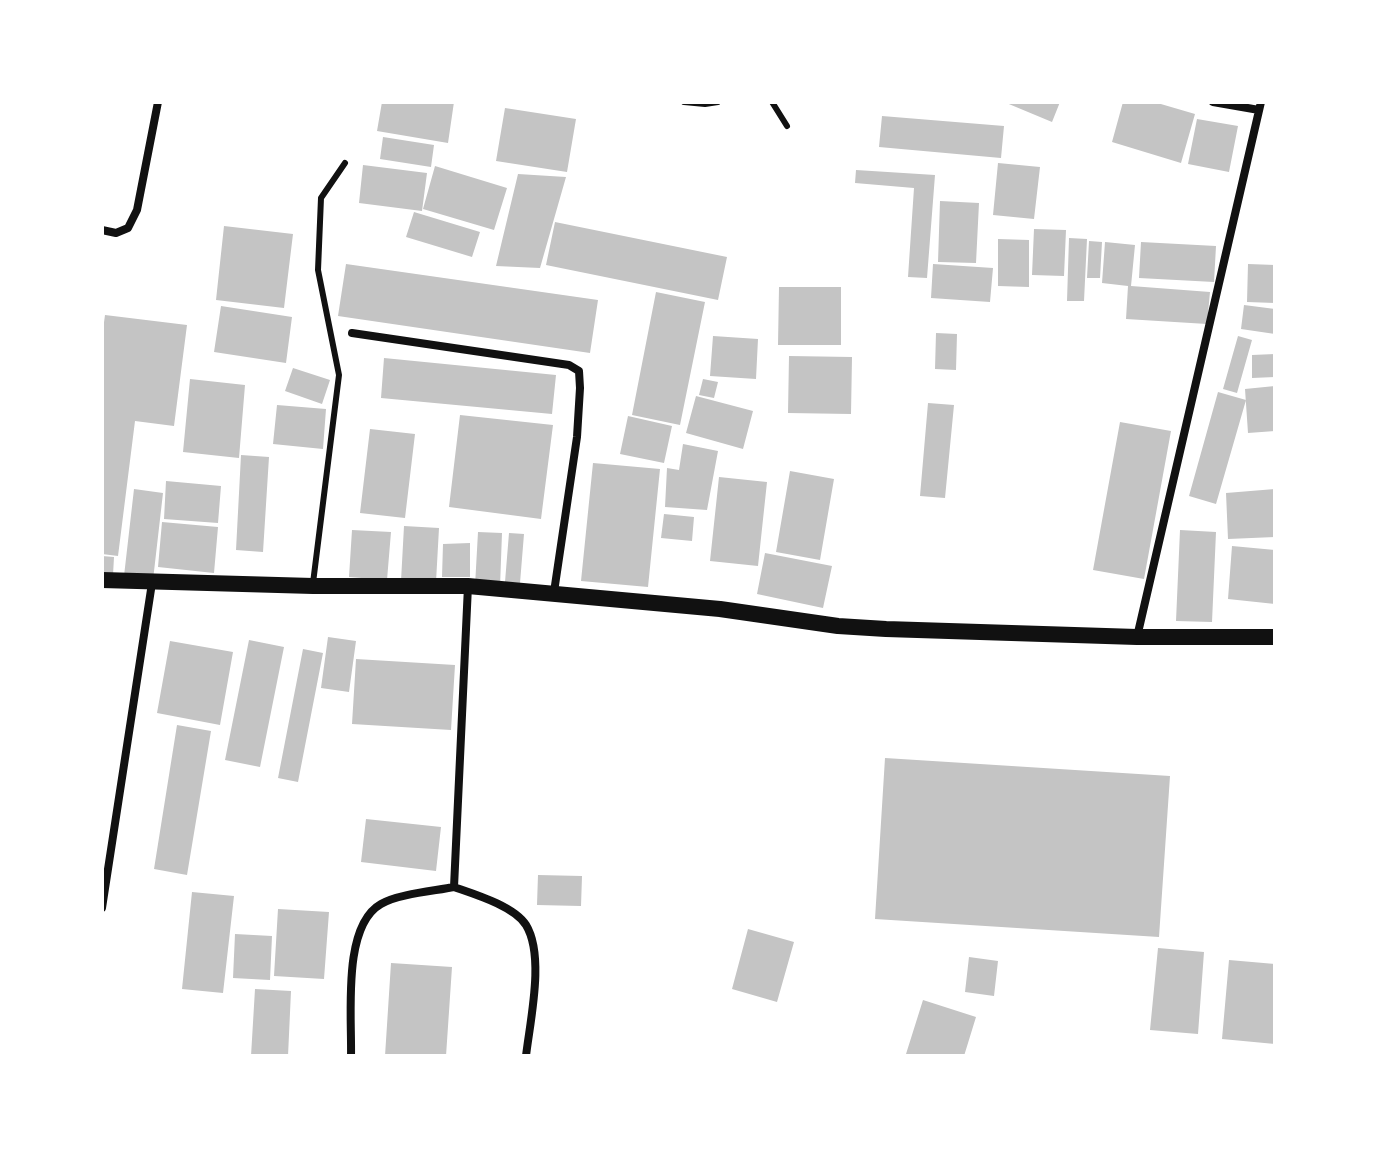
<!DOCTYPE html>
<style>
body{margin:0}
#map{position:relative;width:1377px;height:1158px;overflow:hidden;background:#fff;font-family:Mulish,sans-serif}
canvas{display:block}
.frame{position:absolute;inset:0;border:104px solid #fff;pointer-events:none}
</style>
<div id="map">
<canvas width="1377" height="1158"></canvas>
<div class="frame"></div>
</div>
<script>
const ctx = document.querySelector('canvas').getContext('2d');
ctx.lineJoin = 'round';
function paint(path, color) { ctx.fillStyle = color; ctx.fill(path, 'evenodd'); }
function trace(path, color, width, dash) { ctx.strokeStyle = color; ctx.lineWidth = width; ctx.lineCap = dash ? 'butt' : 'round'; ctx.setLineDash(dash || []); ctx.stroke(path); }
paint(new Path2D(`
 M382,102H454L448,143L377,131Z
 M1004,102H1060L1052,122Z
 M1123,102H1154L1195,114L1181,163L1112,142Z
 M505,108L576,119L567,172L496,161Z
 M882,116L1004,126L1001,158L879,147Z
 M1197,119L1238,126L1229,172L1188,164Z
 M383,137L434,145L431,167L380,159Z
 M998,163L1040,167L1034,219L993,215Z
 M363,165L427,173L422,211L359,203Z
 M435,166L507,188L494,230L423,209Z
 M856,170L935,175L927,278L908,277L914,188L855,183Z
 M518,174L566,177L540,268L496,266Z
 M940,201L979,203L976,263L938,262Z
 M414,212L480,232L472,257L406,237Z
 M555,222L727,257L718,300L546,265Z
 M224,226L293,234L284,308L216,300Z
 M1034,229L1066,230L1064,276L1032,275Z
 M1069,238L1087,239L1084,301H1067Z
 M998,239L1029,240V287L998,286Z
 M1089,241L1102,242L1100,278H1087Z
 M1105,242L1135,245L1131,286L1210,292L1207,324L1126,319L1128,286L1102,283Z
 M1141,242L1216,246L1214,282L1139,278Z
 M346,264L598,300L590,353L338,316Z
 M933,264L993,268L990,302L931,298Z
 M1248,264L1275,265V303L1247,302Z
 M779,287H841V345H778Z
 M656,292L705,302L680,425L632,415Z
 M1244,305L1275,309V334L1241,329Z
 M221,306L292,317L286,363L214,352Z
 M105,315L187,325L174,426L135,421L118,556L102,554V337Z
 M936,333L957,334L956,370L935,369Z
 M713,336L758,339L756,379L710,376Z
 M1238,336L1252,340L1237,393L1223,389Z
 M1275,354V377L1252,378V355Z
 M789,356L852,357L851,414L788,413Z
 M384,358L556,375L552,414L381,398Z
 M293,368L330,380L322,404L285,391Z
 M190,379L245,385L239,458L183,452Z
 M703,379L718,382L714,398L699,395Z
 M1275,386V431L1248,433L1245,389Z
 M1218,392L1246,400L1216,504L1189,496Z
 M696,396L753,411L743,449L686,433Z
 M928,403L954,405L945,498L920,496Z
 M277,405L326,409L323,449L273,444Z
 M460,415L553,425L541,519L449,507Z
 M628,416L672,426L664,463L620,454Z
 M1120,422L1171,431L1144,579L1093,570Z
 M370,429L415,434L405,518L360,513Z
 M683,444L718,451L707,510L665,507L667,468L679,470Z
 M241,455L269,457L263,552L236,550Z
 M593,463L660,469L648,587L581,581Z
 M790,471L834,479L820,560L776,552Z
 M719,477L767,482L758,566L710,561Z
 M166,481L221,486L218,523L164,519Z
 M134,489L163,493L153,580L124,576Z
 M1275,489V537L1228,539L1226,493Z
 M664,514L694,517L692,541L661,538Z
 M162,522L218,527L214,573L158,567Z
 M404,526L439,528L436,582L401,581Z
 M352,530L391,532L387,580L349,577Z
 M1180,530L1216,532L1212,622L1176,621Z
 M478,532L502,533L500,587L475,586Z
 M509,533L524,534L520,583L505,582Z
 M470,543V577H442L443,544Z
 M1232,546L1275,550V604L1228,599Z
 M765,553L832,566L823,608L757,594Z
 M102,556L114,557L113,575L102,574Z
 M328,637L356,641L349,692L321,688Z
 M249,640L284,647L260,767L225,760Z
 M170,641L233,652L220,725L157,713Z
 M303,649L323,653L298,782L278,778Z
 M356,659L455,665L451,730L352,724Z
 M177,725L211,731L187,875L154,869Z
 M885,758L1170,776L1159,937L875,919Z
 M366,819L441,827L436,871L361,862Z
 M538,875L582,876L581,906L537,905Z
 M192,892L234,896L223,993L182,989Z
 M278,909L329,912L324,979L274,976Z
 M748,929L794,942L777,1002L732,989Z
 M235,934L272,936L270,980L233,978Z
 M1158,948L1204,952L1198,1034L1150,1030Z
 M969,957L998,961L994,996L965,992Z
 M1229,960L1275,964V1044L1222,1039Z
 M391,963L452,967L446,1056H385Z
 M255,989L291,991L288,1056H251Z
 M923,1000L976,1017L964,1056L906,1054Z`), '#c4c4c4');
trace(new Path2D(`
 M684,102L705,104L718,102
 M772,102L787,126
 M313,583L339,375L318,270L321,198L345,163`), '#111', 6);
trace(new Path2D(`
 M1213,102L1259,110
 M102,230L116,233L128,228L137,210L158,102
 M352,333L569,365L579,371L580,388L577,437L554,592
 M468,586L454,887C474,894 514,906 526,925C545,956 530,1021 526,1056
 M1137,637L1261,102
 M102,908L152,583
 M351,1056C352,1015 342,926 381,904C398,894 434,891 454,887`), '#111', 8);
trace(new Path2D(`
 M102,580L313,586H468L720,609L838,626L886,629L1137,637H1275`), '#111', 16);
</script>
